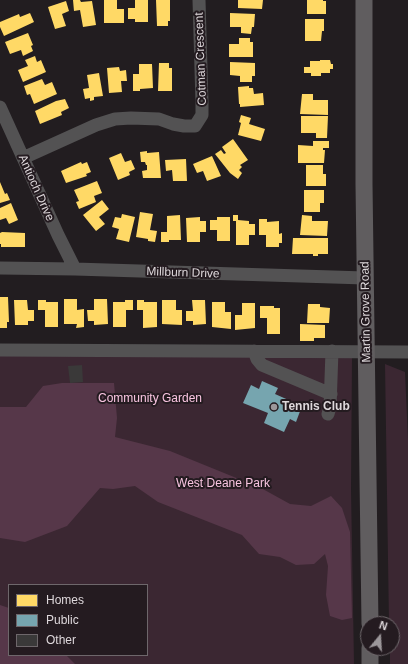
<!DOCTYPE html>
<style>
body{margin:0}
#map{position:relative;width:408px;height:664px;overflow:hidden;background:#221d20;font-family:Helvetica,sans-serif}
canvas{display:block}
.legend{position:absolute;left:8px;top:584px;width:140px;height:72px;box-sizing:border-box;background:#241b20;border:1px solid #6e676b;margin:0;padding:5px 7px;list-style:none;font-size:12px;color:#ded8db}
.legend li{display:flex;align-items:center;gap:8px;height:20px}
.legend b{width:20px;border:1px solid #6e676b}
.north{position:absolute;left:360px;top:616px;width:40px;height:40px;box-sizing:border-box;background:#241b20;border:1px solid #6e676b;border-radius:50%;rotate:18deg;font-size:11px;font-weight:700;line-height:16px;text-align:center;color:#ded8db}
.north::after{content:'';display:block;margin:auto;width:14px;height:18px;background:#9c979a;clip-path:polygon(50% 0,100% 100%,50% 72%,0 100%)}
</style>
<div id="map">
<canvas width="408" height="664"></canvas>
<ul class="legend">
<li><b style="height:11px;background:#ffd966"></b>Homes</li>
<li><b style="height:11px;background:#76a5af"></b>Public</li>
<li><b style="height:11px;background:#3a3939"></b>Other</li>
</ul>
<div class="north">N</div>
</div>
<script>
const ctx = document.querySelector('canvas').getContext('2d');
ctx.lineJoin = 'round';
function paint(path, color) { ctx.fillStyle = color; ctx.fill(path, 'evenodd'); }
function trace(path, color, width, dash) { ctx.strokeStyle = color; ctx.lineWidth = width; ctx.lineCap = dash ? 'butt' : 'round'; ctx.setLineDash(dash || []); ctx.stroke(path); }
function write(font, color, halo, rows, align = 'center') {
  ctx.font = font + ' Helvetica,sans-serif'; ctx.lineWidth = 4; ctx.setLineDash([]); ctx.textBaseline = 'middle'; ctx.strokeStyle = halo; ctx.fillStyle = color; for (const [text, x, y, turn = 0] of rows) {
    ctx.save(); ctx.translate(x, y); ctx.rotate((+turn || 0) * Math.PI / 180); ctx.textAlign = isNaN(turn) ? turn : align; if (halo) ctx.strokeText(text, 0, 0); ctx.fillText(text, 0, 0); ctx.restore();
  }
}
paint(new Path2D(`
 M0,354L352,356L351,489L354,664H0ZM9,585H147V655H9Z
 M385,364L405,372L408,440V664H390V648H392V624H389Z`), '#3b2732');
paint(new Path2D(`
 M62,383H114L117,418L115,437L170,451L261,488L290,504L311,506L331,496L342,508L350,532L352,618L342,620L330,616L326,595L328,566L325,554L314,564L296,565L280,557L259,554L242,535L158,502L135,486L113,489L100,488L67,526L25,542L0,538V407H26L43,386Z
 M0,605L9,608V655H66L75,664H0Z`), '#563749');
paint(new Path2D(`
 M73,0H80L81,2L92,1L96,25L83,27L80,10L74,11Z
 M104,0H117V9H124V23H104Z
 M135,0H148V22H135V19H128V8H135Z
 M156,0H170V21H168V26H157Z
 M238,0H263L262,9L238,8Z
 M307,0H323V1H326V14H307Z
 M66,1L69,11L62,14L66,26L55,29L48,7Z
 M30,13L34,22L4,36L0,27V22L19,14L20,17Z
 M230,13L255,14L254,27H252L251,34L241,33V27H230Z
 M305,19H324V31H322L321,41H305Z
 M28,33L33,45L31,46L33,51L23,56L21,50L10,54L5,42Z
 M239,38H250V42H253V57H229V44H239Z
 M35,56L37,62L41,60L46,72L23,82L18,70L28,66L25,60Z
 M320,60H330L331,64H333V69H330V73H321V76H311V73H304V67H310V61H320Z
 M230,62L255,63V76H252V82H240V76L230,75Z
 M159,63H169V68H172V91H158Z
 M139,64H152L153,88L140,89V91H133V74H139Z
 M119,67L120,71L126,70L127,81H121L122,92L109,93L107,68Z
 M99,73L103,96L94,97V100L90,101V98L85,99L83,89L89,88L87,75Z
 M42,79L45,85L52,82L57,94L34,104L30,94L27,95L24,86Z
 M249,86V88H253L254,94L263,93L264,105L240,107V104H239L238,87Z
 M302,94H313V100H328V115L300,114Z
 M65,99L69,108L61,112L62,115L40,124L35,111L56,101Z
 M241,115L251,118L249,124L265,129L261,141L238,135L241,123L239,122Z
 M301,116H328L327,138H316V133H301Z
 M233,139L248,160L240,165L242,167L239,170L242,173L238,179L230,173L215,154L221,150L224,154L226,153L222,147Z
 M313,141H329V148H323V150H325L324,163H298V145L313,146Z
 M147,151V153L159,152L161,178H143L142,171L147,170V165H146L145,162H141L140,152Z
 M121,153L125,162L131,160L135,169L129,172L130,175L118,180L109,158Z
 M212,156L221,176L207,181L203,171L197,173L193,164Z
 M186,159L187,181H173L172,170L166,171L165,160Z
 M81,162L82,164L87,162L91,172L86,174L87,176L66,183L61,171Z
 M306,165H323V174H326V186H306Z
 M97,181L102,193L94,196L96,202L79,209L76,202L79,201L74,190Z
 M0,182L5,194L7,193L10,200L0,203Z
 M304,190H324V203H320V212H304Z
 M102,200L109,209L99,217L105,224L96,231L83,215Z
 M11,203L18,220L9,224L6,218L0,220V208Z
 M140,212L153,214L150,230L157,231L155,242L148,241V239L136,237Z
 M122,214L135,217L129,242L116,239L119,229L112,227L115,217L121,218Z
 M180,215L181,240H169V242H161V232H167V216Z
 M233,215H238V220L249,221V224H255V235H249V245H236V221H233Z
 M302,215L312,216V221H328L327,236L300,235Z
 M200,217V221H206V232H200V242H187L186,218Z
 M217,217H230V241H217V230H210V220H217Z
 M259,219H267V222L279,221V234L282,233V243H279V247H266V235H259Z
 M2,232L25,233V247H1V244H0V233Z
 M293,238H328V254H318V256H313V254H292Z
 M0,297H8L9,322H7V328H0Z
 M64,299H77V310L84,309V327L76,328L77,324H64Z
 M94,299H107L108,324L94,325V321H88L87,310H94Z
 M14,300H27L28,310H34V321H28V325H15Z
 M38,300H46V302H58V327H45V310H38Z
 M125,300H133V310H126V327H113V302H125Z
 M137,300H144V302H157V327L143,328V310H137Z
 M162,300H176V310H182V325L162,324Z
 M192,300H205L206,324L193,325V321H186V311H193Z
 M212,302H225V312H231V329L212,327Z
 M242,303H255V328L235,330V315H242Z
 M308,304H320V307L330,308L329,323H307Z
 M260,306H274V308H280V334H267V318H260Z
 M300,324L325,325V338H314V341H300Z`), '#ffd966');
paint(new Path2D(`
 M262,381L278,388L275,394L302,406L296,422L290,419L284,432L264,423L268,413L243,403L251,385L259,389Z`), '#76a5af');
paint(new Path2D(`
 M82,365L83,382L70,383L68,366Z`), '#3a3939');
trace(new Path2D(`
 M0,107L58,235L75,269
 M23,158L96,125L115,119L131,118L159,119L173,124L184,126H195L202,115V103L199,0
 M0,268L75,269L365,278
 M0,350L408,352
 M254,351L257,359L262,365L331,394
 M328,414L330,407L332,351`), '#535253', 13);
trace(new Path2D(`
 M364,0V184L370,624
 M370,664V648`), '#605d5f', 17);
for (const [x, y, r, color] of [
 [274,407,4,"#9c979a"]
]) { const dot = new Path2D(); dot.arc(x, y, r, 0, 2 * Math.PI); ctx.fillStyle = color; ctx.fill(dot); trace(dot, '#241b20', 1.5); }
write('12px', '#ded8db', '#241b20', [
 ["Cotman Crescent",201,59,-92],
 ["Antioch Drive",36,188,66],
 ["Millburn Drive",183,273,2],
 ["Martin Grove Road",366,312,-91]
]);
write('12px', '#f8c4e0', '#241b20', [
 ["Community Garden",150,399],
 ["West Deane Park",223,484]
]);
write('bold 12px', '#ded8db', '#241b20', [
 ["Tennis Club",282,407]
], 'left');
</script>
